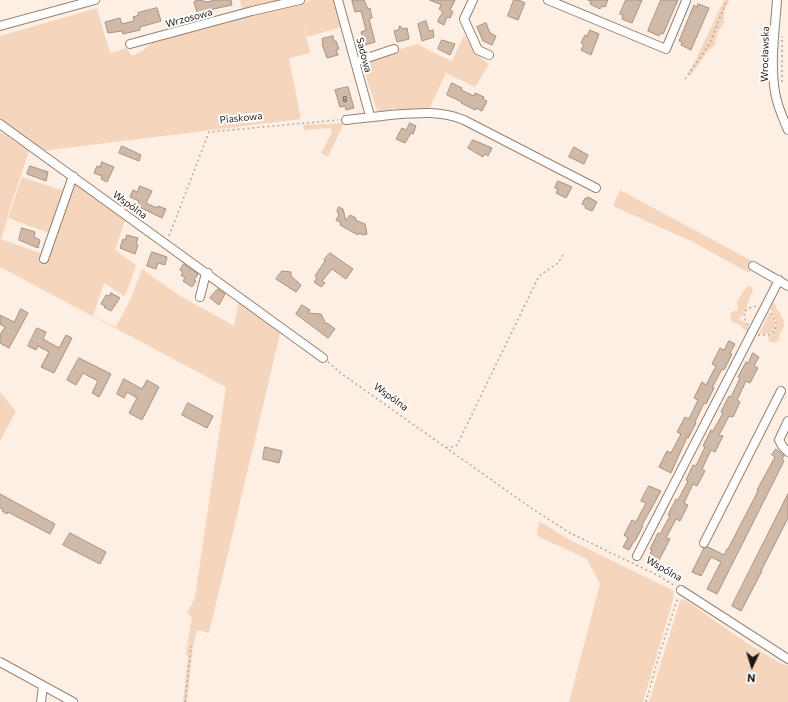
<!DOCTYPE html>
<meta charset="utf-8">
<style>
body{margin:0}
#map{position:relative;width:788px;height:702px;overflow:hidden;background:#fdefe4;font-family:Commissioner,sans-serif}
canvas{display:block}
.north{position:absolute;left:732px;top:646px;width:40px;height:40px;-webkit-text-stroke:3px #fff;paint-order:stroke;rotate:184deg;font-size:11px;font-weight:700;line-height:16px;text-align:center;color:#1f1710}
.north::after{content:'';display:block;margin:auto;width:14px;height:18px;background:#1f1710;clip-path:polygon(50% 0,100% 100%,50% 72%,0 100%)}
</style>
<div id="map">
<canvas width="788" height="702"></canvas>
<div class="north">N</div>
</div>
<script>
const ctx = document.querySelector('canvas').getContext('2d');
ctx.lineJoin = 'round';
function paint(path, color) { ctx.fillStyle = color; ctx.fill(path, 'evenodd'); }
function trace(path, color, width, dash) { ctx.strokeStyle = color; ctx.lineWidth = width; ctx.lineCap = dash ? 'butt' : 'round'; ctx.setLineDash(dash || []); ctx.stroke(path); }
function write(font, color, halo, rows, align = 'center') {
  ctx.font = font + ' Commissioner,sans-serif'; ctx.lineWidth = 4; ctx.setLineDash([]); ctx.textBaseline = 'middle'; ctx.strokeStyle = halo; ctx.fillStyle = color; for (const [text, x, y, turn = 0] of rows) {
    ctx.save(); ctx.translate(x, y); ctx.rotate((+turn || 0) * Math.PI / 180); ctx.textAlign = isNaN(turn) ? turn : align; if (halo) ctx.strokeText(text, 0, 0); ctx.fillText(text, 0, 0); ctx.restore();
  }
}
paint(new Path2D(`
 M240,0H287L242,10Z
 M312,0H333L341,27L307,37L302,19L310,53L289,58L301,119L42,151L0,120V36L97,8L110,53L127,48L132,56L142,51L154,41Z
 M724,0H729L724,12V23L717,33L715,45L709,50L690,76L688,74L697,57Z
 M464,35L476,54L489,64L475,87L446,73L429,110L404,111L393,108L387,113L377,111L362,64L394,51L418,44L432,52L452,61Z
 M344,123L328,157L321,153L332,132L331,128L304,130L303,125Z
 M0,132L29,151L7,218H8L22,177L64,191L49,233L8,218L1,239L43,254L40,262L46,265L73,185L78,184L103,205L126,218L115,250L136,265L135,269L125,296H124L104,283L93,316L116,327L130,300L142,269C159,281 176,294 194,304C208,311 221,318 234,326L239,299L281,330L209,633L197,630L193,647L187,702H183L188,657L186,652L192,617L187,614L195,597L226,387L0,267Z
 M620,190L754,262L749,273L693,242L613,206Z
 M748,286L752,287L753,291L749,299V302L747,304V308L744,311L743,315L739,319L741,321H744L749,327L747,332L738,324L732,322L730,317L732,312L738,310L737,302C738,300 746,287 748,286Z
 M773,302L776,305V308C783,316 788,325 780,333L779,340L774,343L769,341L768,336C781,330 777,318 770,309Z
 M770,311C778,326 778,335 759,334Z
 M0,392L16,411L0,441Z
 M539,521L570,540L674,591L673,600L643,702H569L600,584L587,559L537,536Z
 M684,599L745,642L782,664L788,665V702H649L680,601Z`), '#f5d6bc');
const building = new Path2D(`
 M199,0L207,2L215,0H231L232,5L209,10L206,11L207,13L198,16L194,2Z
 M356,0H364L368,9L370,8L372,18L369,19L375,42L365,45L361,32L366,30L361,11L355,12L352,1Z
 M430,0H455L450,10L453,12L450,18L447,17L444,25L438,22V20L443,12L439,9L441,5Z
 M514,0H519L525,3L518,20L508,16Z
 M588,0H608L605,7L602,6L600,9L590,4L591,1Z
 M626,0H642L632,23L622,19L623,15L620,14Z
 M661,0H678L663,34L660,33L659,36L648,31Z
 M698,4L709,8L691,50L681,45L682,42L679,41L694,5L697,7Z
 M157,8L161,21L140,27V30L123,34L122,31L108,33L105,22L120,18L122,24L134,21L133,17L139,15L138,13Z
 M426,21L429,31L433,30L434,37L422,41L418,24Z
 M486,23L490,33L496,36L492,45L483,41L477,27Z
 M400,26L403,29L407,28L409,39L397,42L394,31L398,30Z
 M590,30L599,34L591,55L581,50L584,44L581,43L585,35L587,36Z
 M333,36L334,41H336L339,49L336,50L338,55L327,58L322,44H323L322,39Z
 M442,40L455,44L450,55L438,49Z
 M452,83L462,88L461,90L474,96L475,93L484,97L483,99L487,101L482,111L476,108L475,110L461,103L462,102L447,95Z
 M348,87L354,108L346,110L345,106L340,107L335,90Z
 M410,123L416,126L413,134L411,133L405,143L396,139L402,128L406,130Z
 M473,140L492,148L488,156L485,154L483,157L468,148Z
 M122,146L141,155L139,161L119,153Z
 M574,147L588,155L584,164L569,157Z
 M102,162L114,167L107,182L101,179L102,176L94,173L97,166L100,167Z
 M30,166L48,172L46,181L27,174Z
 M558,181L572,187L566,198L556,193L558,189L555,188Z
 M140,186L152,191L146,203L157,208L158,206L166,209L162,218L137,206L139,201L130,197L133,190L137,192Z
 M588,197L597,202L592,211L585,208L586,206L582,204L585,198L587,199Z
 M339,207L343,209L346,221L350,215L356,218L355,220L365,224L367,234L363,235L359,233L358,235L340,225L341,223L336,220L339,215L337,211Z
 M22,228L35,232L34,237L40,240L38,248L19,240Z
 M127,235L138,238L136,244L138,245L135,254L120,248L123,239L125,240Z
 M152,252L167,257L165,265L158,263L156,269L147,266Z
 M330,253L353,269L346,279L332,269L322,281L325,283L321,287L314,282L317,278L315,276L325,261L324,260Z
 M184,264L198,274L194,280L196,281L192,287L183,281L185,278L181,275L183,272L180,270Z
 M282,271L291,272V276L301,285L296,292L276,279Z
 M218,289L225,294L219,305L210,298Z
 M111,293L120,298L111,311L104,307L105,306L101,304L106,295L110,296Z
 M302,305L310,310L308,313L321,314L326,324L327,323L335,329L328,338L296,314Z
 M21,309L28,313L9,348L0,343V335L5,327L0,324V315L14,322Z
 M37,328L46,332L43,339L59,348L66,335L72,338L54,373L41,367L49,352L38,346L36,350L28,346Z
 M729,341L735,344L730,353L732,354L724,370L722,369L712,388H714L706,404L704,403L695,422L696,423L688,438L687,437L671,473L659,467L667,451L671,453L681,434L677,432L685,417L689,419L698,400L694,398L702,382L706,385L716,366L712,364L720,348L724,350Z
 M753,353L759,357L754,366L758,368L750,383L746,381L737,400L740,402L733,417L729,416L719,435L723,436L715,452L711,450L702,469L705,471L697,486L693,484L684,503L688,505L680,521L676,519L666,538L670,539L658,562L654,560L653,563L647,560L652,550L650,549L658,533L660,534L670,516L668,515L676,499L678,500L688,481L686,480L693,465L696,466L705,447L703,446L711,430L713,431L723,413L721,412L729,396L731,397L740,378L738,377L746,362L748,363Z
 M79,358L111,374L99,397L92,393L98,381L83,373L76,385L67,380Z
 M124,379L142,389L147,380L159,387L142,420L129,413L137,398L127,392L124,398L117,394Z
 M188,403L213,416L207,428L182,415Z
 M265,447L282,451L279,463L263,459Z
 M776,449L784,456L782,459L784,461L717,594L707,589L721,562L711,557L701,576L692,572L704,548L708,547L724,555L727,549H728L758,491L757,490L775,457L772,455Z
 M649,486L661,491L642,525L643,526L635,541H634L629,550L623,547L628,538L624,535L632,520L636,522L646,503L641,501Z
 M0,494L55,524L50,534L8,512L7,514L2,511L3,509L0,508Z
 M788,494V518L761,571H762L741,611L732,606Z
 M70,533L106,552L100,564L63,545Z`);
paint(building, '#d0b9a7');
trace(building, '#a79280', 1);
const minor = new Path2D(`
 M338,0L370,116
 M473,0L464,19L478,50L489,55
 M548,0L666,49L686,1
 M777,0C775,30 770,62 775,92C777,106 783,118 788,130
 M0,26L95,0
 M130,44L252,11L300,0
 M355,62L394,49
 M346,120C361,118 375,117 390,115C415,113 440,110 464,120L596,188
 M0,124L323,358
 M44,259L73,176
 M753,266L788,286
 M200,297L205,277L208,273
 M788,421L779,440L783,447L788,452
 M704,543L781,391
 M637,556L779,280
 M681,590L788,659
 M0,662L73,702
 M41,702L43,686`);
trace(minor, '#96816f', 10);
trace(new Path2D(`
 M685,79L709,45L727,0
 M782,82V36
 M169,236L209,132L338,120
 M748,325L744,317L745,311L749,308L756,306
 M758,335H768L775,331L776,322L771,312
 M328,362L342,374L534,510L570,533L659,576L675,586
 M446,448L456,446L459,441L539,276L558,263L563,255
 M185,702L191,646
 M646,702L660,652L678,597`), '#b4a89f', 1.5, [2, 3]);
trace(minor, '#fff', 8);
write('8px', '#4b4036', null, [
 ["8",345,99]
]);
write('10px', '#1f1710', '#fff', [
 ["Wrzosowa",189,18,-15],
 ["Wrocławska",765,54,-89],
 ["Sadowa",364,55,75],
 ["Piaskowa",241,118,-6],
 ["Wspólna",130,205,36],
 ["Wspólna",391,397,36],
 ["Wspólna",664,569,30]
]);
</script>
